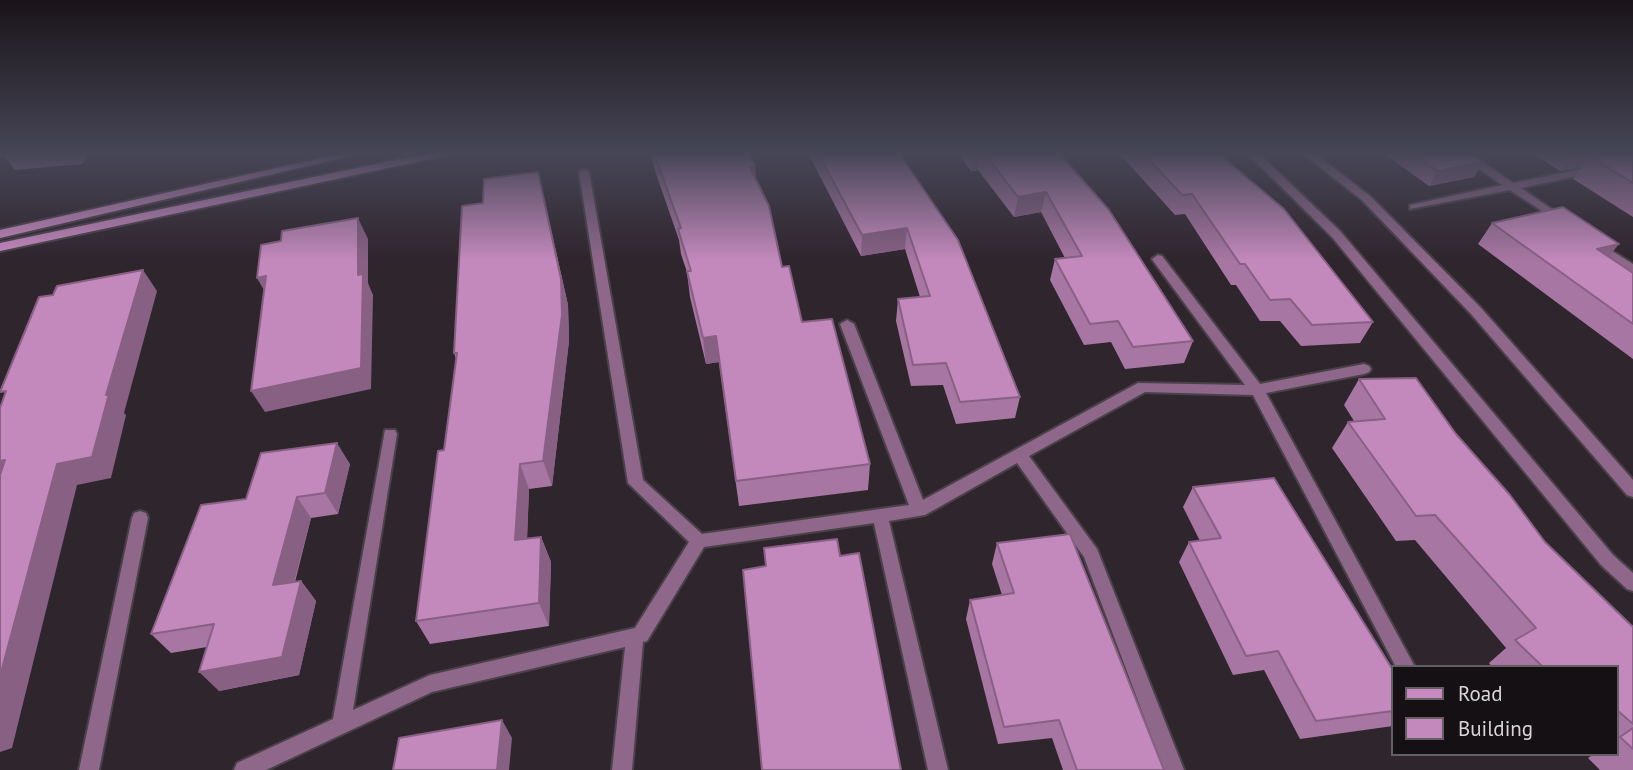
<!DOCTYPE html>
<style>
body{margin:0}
#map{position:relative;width:1633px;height:770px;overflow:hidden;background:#2f252d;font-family:"PT Sans",sans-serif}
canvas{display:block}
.legend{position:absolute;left:1391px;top:665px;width:228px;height:91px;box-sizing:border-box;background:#141013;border:2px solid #645f63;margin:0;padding:9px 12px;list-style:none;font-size:21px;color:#dbd5da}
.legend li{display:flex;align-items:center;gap:14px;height:35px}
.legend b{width:35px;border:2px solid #645f63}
</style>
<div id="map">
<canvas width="1633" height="770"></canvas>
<ul class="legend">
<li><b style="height:9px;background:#c889c1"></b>Road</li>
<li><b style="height:19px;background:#c389bc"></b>Building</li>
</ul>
</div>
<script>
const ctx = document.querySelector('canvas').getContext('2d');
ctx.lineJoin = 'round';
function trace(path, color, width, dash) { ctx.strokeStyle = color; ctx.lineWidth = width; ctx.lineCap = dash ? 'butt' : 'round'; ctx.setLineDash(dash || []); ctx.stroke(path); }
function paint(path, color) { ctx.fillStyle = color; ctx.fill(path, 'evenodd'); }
const pedestrian = new Path2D(`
 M1457,153H1469L1513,183L1596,166L1601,169L1596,172L1521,188L1566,219V223L1562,224L1510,190L1410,209V205L1502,185Z
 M1596,241L1633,264V274L1592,248V242Z`);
const minor = new Path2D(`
 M1247,153H1258L1340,231L1613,555L1633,573V591L1627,589L1601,565L1332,237Z
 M1302,153H1314L1370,196L1481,308L1633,480V497L1627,495L1471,314L1362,200Z
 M584,169L589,172L643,480L702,534L909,505L840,324L847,320L854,324L923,500L1138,383L1245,385L1154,262L1152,259L1158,255L1162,256L1260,384L1364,364L1369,366L1371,369L1369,372L1364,374L1266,393L1415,667H1396L1253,395L1145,392L1029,456L1097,549L1184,770H1164L1084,557L1017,463L925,515L889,521L948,770H928L874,523L704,547L647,641L643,642L632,770H612L625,647L432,692L266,770H234L237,763L333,719L385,430H395L397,434L353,710L430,675L635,628L689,542L628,483L579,172Z
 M140,511L146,513L148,518L99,770H79L132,518L134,513Z`);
const secondary = new Path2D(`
 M343,153H363L0,238V230Z
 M428,153H449L444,156L0,251V243Z`);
trace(pedestrian, '#4b4149', 4);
trace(minor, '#4b4149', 4);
trace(secondary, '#4b4149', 4);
paint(pedestrian, '#8e678a');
paint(minor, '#8e678a');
paint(secondary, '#c889c1');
paint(new Path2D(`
 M5,153H89L82,164L15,170L4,155Z
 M651,153H749L755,166L756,179L782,267L802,322L870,464L868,490L739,506L719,362L706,364L690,297L687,272L681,254L679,240L653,165Z
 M808,153H899L1020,397L1015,418L956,424L943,385L911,386L896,321L898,299L920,297L905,249L861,256Z
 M958,153H1059L1193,341L1184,363L1125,369L1111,342L1084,345L1050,280L1055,259L1065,258L1041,212L1014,217L978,170L971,171Z
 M1119,153H1218L1373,322L1360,343L1301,346L1280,321H1260L1236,285H1231L1185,214L1175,215Z
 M1383,153H1470L1483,162L1474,177L1429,186Z
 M1532,153H1633V217L1573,179L1581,168L1560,171Z
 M538,172L568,305L569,341L552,486L529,489L527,539L541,537L551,562L549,626L430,644L416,621L444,450L456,359L454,353L483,203Z
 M1492,223L1609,257L1633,273V359L1478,244Z
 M1359,379L1456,434L1545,542L1633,627V770H1600L1588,758L1594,754H1617V667H1492L1489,663L1506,648L1415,540L1396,541L1332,448L1348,422L1354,421L1344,405Z
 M350,464L338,514L311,518L295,582L301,581L316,601L299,675L219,691L207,647L171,653L151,634L246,499Z
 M1193,487L1393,670V726L1300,739L1264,670L1233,675L1179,562L1189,542L1200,541L1183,507Z
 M997,543L1164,770H1063L1052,738L998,744L966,619L970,600L1002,595L992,564Z`), '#a876a2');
paint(new Path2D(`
 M75,153H89L82,164Z
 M974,153H980L978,170L971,171Z
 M1573,153H1620L1589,156L1581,168L1560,171Z
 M1483,162L1474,177L1429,186L1437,171Z
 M755,166L756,191L750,167Z
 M538,172L568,305L569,341L552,486L543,461Z
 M1046,192L1041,212L1014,217L1018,197Z
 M358,218L368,239V283L373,295L371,389L265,412L251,391L358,275Z
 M907,228L905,249L861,256L862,235Z
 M1619,244L1602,265L1597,249Z
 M143,270L157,291L124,413L126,415L111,478L77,485L12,748L0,752V676L57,464Z
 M266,276L269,299L257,278Z
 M716,336L719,362L706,364L703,338Z
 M337,443L350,464L338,514L325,493Z
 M5,460L0,487V461Z
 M520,464L529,489L526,565L515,540Z
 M297,497L311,518L288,605L273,585Z
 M541,537L551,562L549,626L539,603Z
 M301,581L316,601L299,675L219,691L199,672Z
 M502,720L512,738L509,770H497Z`), '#886084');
const building = new Path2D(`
 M5,153H25L4,155Z
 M654,153H749L755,166L750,167L769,206L782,267L789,266L802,322L832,319L870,464L736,481L716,336L703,338L687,271H691L678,229L681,228Z
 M818,153H899L958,240L1020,397L960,402L946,363L913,365L898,299L930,296L907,228L862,235Z
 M984,153H1059L1109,210L1193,341L1133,347L1118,321L1090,324L1055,259L1082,256L1046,192L1018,197Z
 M1143,153H1218L1284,209L1373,322L1312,325L1290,299L1270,300L1245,264H1240L1192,194L1182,195Z
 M1411,153H1470L1483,162L1437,171Z
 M1603,153H1633V183L1589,156Z
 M538,172L561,279L562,315L543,461L520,464L515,540L541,537L539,603L416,621L438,451L444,450L457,353H454L462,206L483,203L484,179Z
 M1563,207L1619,244L1597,249L1633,273V324L1492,223Z
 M358,218V275L363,274L361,368L251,391L266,276L257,278L261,245L281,241L282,231Z
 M143,270L106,395L109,394L92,457L57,464L0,676V475L5,460L0,461V408L6,391L0,392L39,297L53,295L57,286Z
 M1416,378L1456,434L1510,495L1545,542L1633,627V724L1617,710V667H1543L1515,640L1536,628L1435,515L1416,516L1348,422L1385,419L1359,379Z
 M337,443L325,493L297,497L273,585L301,581L282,657L199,672L214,624L151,634L201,505L246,499L261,453Z
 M1274,478L1393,670V711L1316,721L1278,651L1246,656L1189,542L1221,538L1193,487Z
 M1070,534L1164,770H1077L1059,720L1004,727L970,600L1014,593L997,543Z
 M837,539L840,556L859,553L901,770H762L743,570L766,566L764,548Z
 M502,720L497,770H393L399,738Z
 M1633,728V749L1620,737Z`);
paint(building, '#c389bc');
trace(building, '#886084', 2);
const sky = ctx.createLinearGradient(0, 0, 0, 261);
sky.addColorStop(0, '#1a1419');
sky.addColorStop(0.59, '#474657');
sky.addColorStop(1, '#47465700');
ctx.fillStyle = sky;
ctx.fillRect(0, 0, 1633, 261);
</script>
